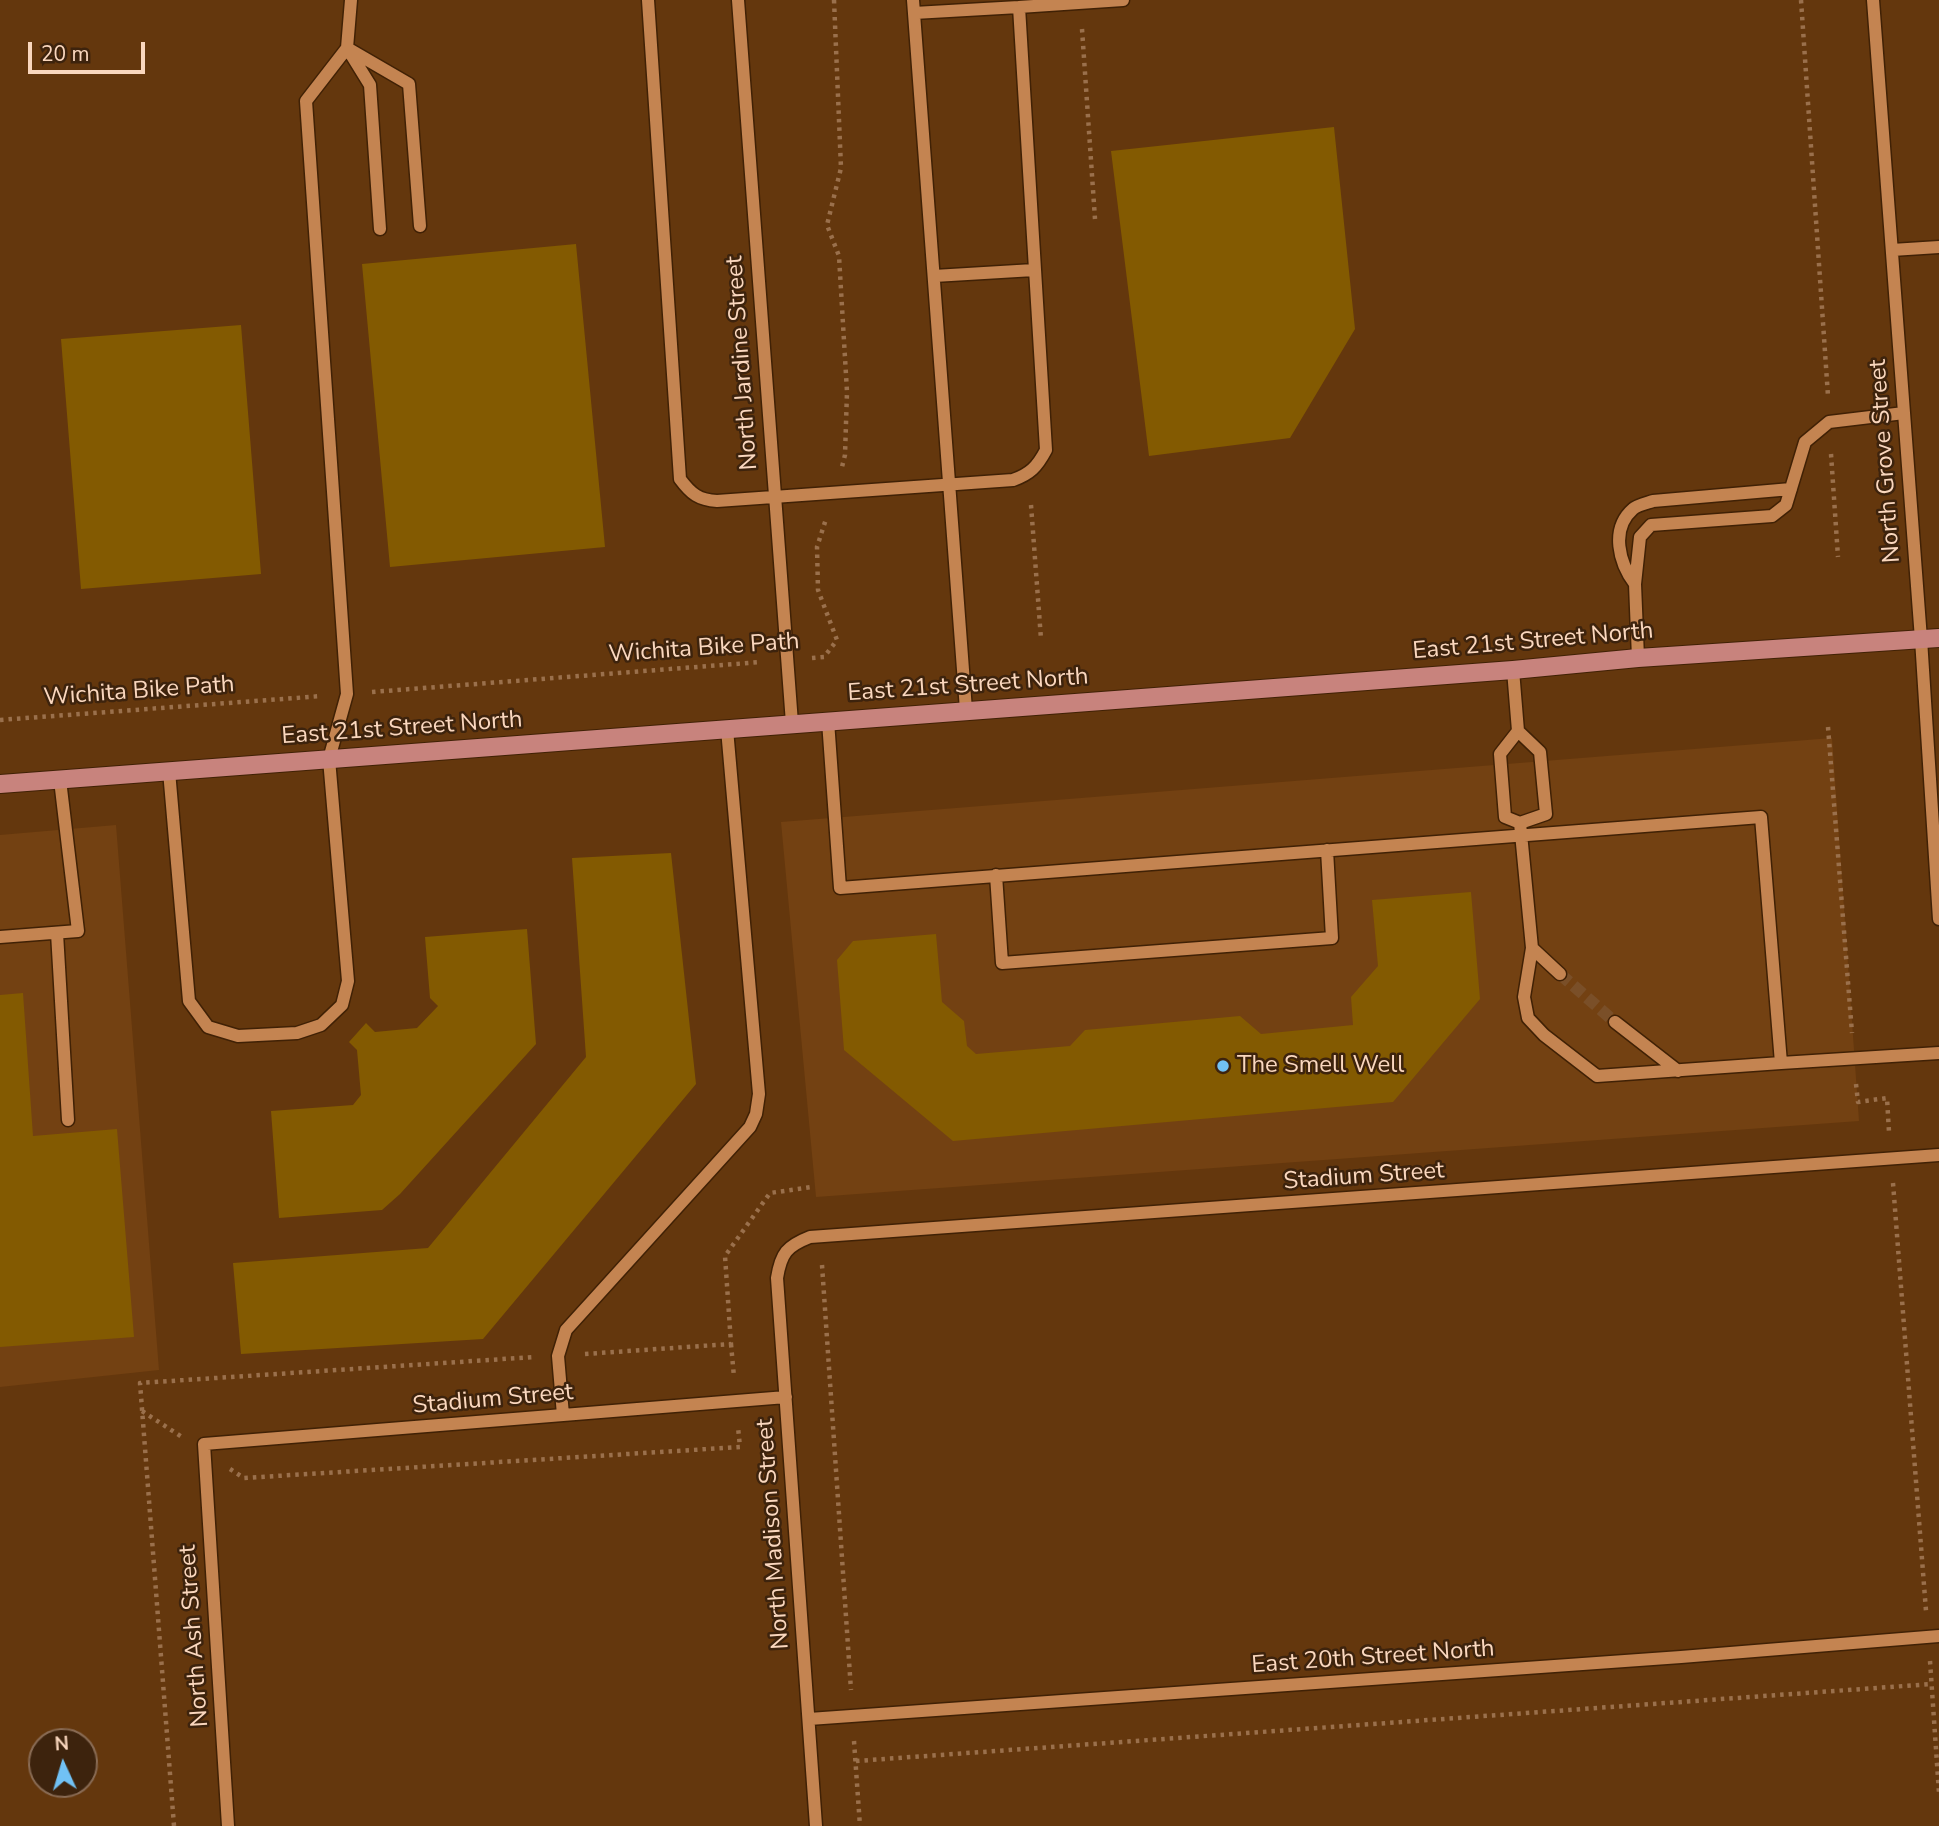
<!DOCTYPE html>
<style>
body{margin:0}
#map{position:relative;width:1939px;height:1826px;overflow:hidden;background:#64370d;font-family:"Nunito Sans",sans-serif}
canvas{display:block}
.north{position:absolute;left:28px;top:1728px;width:70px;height:70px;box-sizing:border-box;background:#3d230d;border:2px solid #896b54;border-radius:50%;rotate:356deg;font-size:19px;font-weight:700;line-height:28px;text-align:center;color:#fad7be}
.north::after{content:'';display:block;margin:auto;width:24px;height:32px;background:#71c1f4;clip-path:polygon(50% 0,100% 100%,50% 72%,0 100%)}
.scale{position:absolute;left:28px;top:42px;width:117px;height:32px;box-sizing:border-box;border:4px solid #fad7be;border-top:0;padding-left:9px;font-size:21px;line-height:24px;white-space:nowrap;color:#fad7be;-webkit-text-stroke:5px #3d230d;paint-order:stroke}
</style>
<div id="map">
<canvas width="1939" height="1826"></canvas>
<div class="north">N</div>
<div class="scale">20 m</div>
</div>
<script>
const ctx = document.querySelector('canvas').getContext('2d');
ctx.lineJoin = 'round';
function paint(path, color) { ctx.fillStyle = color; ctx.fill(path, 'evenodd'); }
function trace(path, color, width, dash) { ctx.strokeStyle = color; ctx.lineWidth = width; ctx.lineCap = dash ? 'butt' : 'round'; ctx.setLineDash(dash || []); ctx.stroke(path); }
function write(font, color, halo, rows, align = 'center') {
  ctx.font = font + ' "Nunito Sans",sans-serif'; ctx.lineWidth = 5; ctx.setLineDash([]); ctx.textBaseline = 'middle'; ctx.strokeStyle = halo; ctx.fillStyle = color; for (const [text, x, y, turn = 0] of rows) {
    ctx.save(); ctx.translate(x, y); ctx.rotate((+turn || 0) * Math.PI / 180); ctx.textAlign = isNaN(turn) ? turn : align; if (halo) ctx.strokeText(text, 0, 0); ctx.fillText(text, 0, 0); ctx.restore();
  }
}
paint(new Path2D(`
 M1832,738L1859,1121L816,1197L781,822Z
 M116,825L159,1370L0,1387V835Z`), '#734112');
paint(new Path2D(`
 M1334,127L1355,329L1290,438L1149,456L1111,151Z
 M576,244L605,547L390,567L362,264Z
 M241,325L261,574L81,589L61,339Z
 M671,853L696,1084L483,1339L241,1354L233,1263L428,1248L586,1057L572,858Z
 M1471,892L1480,999L1393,1102L953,1141L844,1050L837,960L853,941L936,934L942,1002L964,1021L967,1046L976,1054L1070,1046L1085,1030L1240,1016L1261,1034L1353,1025L1351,997L1378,966L1372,900Z
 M527,929L536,1044L400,1194L382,1210L279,1218L271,1111L353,1105L361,1095L357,1050L349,1042L366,1023L375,1032L417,1028L438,1006L430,998L425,937Z
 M23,993L33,1136L117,1129L134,1337L0,1347V995Z`), '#835a01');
trace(new Path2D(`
 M1560,974L1615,1022`), '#7a4f28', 12, [12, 6]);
const minor = new Path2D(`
 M648,0L680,479C691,494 699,500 717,501L1013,480C1030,474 1037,467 1046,450L1019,7L914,13
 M738,0L792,723
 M913,0L966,710
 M1873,0L1921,639L1939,919
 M1019,7L1123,0
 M347,48L409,84L420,226
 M349,51L370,85L380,229
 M1892,250L1939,247
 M934,276L1034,270
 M1635,584C1619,563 1610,529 1633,509C1637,505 1647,503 1653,501L1791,489
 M1638,658L1635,584L1640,537L1651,525L1772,516L1786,505L1805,442L1829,422L1904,413
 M1513,670L1518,731L1500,754L1505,817L1520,823L1546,814L1540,752L1518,731
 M828,721L840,888L1761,817L1781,1063L1939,1053
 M169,771L189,1001L208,1027L238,1036L297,1033L321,1025L342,1005L348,981L329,759L347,694L306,101L347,48L351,0
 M1520,823L1532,948L1524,997L1528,1018L1544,1035L1597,1076L1781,1063
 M996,875L1002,963L1332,938L1327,850
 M57,933L68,1120
 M0,937L78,931L60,780
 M1532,948L1560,974
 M1615,1022L1678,1071
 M563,1415L558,1356L566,1330L750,1127L756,1114L759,1094L727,729
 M809,1719L1681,1657L1939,1636
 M228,1826L204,1444L786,1397
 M816,1826L777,1278C781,1253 787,1246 810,1237L1939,1155`);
const major = new Path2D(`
 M0,784L1513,670L1638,658L1939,638`);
trace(minor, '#402105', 15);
trace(major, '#402105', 20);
trace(new Path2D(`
 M834,0L841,168L827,225L839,256L847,392L845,455L842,467
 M1801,0L1828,396
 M1082,29L1095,219
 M1831,454L1838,557
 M1031,505L1041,639
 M812,658L824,657L837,640L818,590L817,547L826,519
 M372,692L761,662
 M0,720L322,696
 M1828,727L1852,1033
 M1856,1084L1858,1102L1887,1098L1889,1132
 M1893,1183L1926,1611
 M822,1265L851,1690
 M731,1344L734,1377
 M585,1354L731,1344L725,1256L770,1193L812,1187
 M142,1411L182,1437
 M230,1469L244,1478L740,1447L738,1427
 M1930,1661L1939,1793
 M854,1741L860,1826
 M856,1761L1932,1684
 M174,1826L140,1383L534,1357`), '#9a704c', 4.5, [3.5, 5]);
trace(minor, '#c48451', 12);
trace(major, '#c8837d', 18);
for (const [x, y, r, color] of [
 [1223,1066,7,"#71c1f4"]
]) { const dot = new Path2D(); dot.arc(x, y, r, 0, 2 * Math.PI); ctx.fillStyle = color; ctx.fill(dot); trace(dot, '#3d230d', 2.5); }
write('24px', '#fad7be', '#3d230d', [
 ["North Jardine Street",743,363,-94],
 ["North Grove Street",1886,461,-94],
 ["East 21st Street North",1533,642,-5],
 ["Wichita Bike Path",704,649,-4],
 ["East 21st Street North",968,686,-4],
 ["Wichita Bike Path",139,692,-4],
 ["East 21st Street North",402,729,-4],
 ["Stadium Street",1364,1177,-4],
 ["Stadium Street",493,1400,-5],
 ["North Madison Street",774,1534,-94],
 ["North Ash Street",195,1636,-94],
 ["East 20th Street North",1373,1658,-4]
]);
write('24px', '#fad7be', '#3d230d', [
 ["The Smell Well",1237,1066]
], 'left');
</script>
